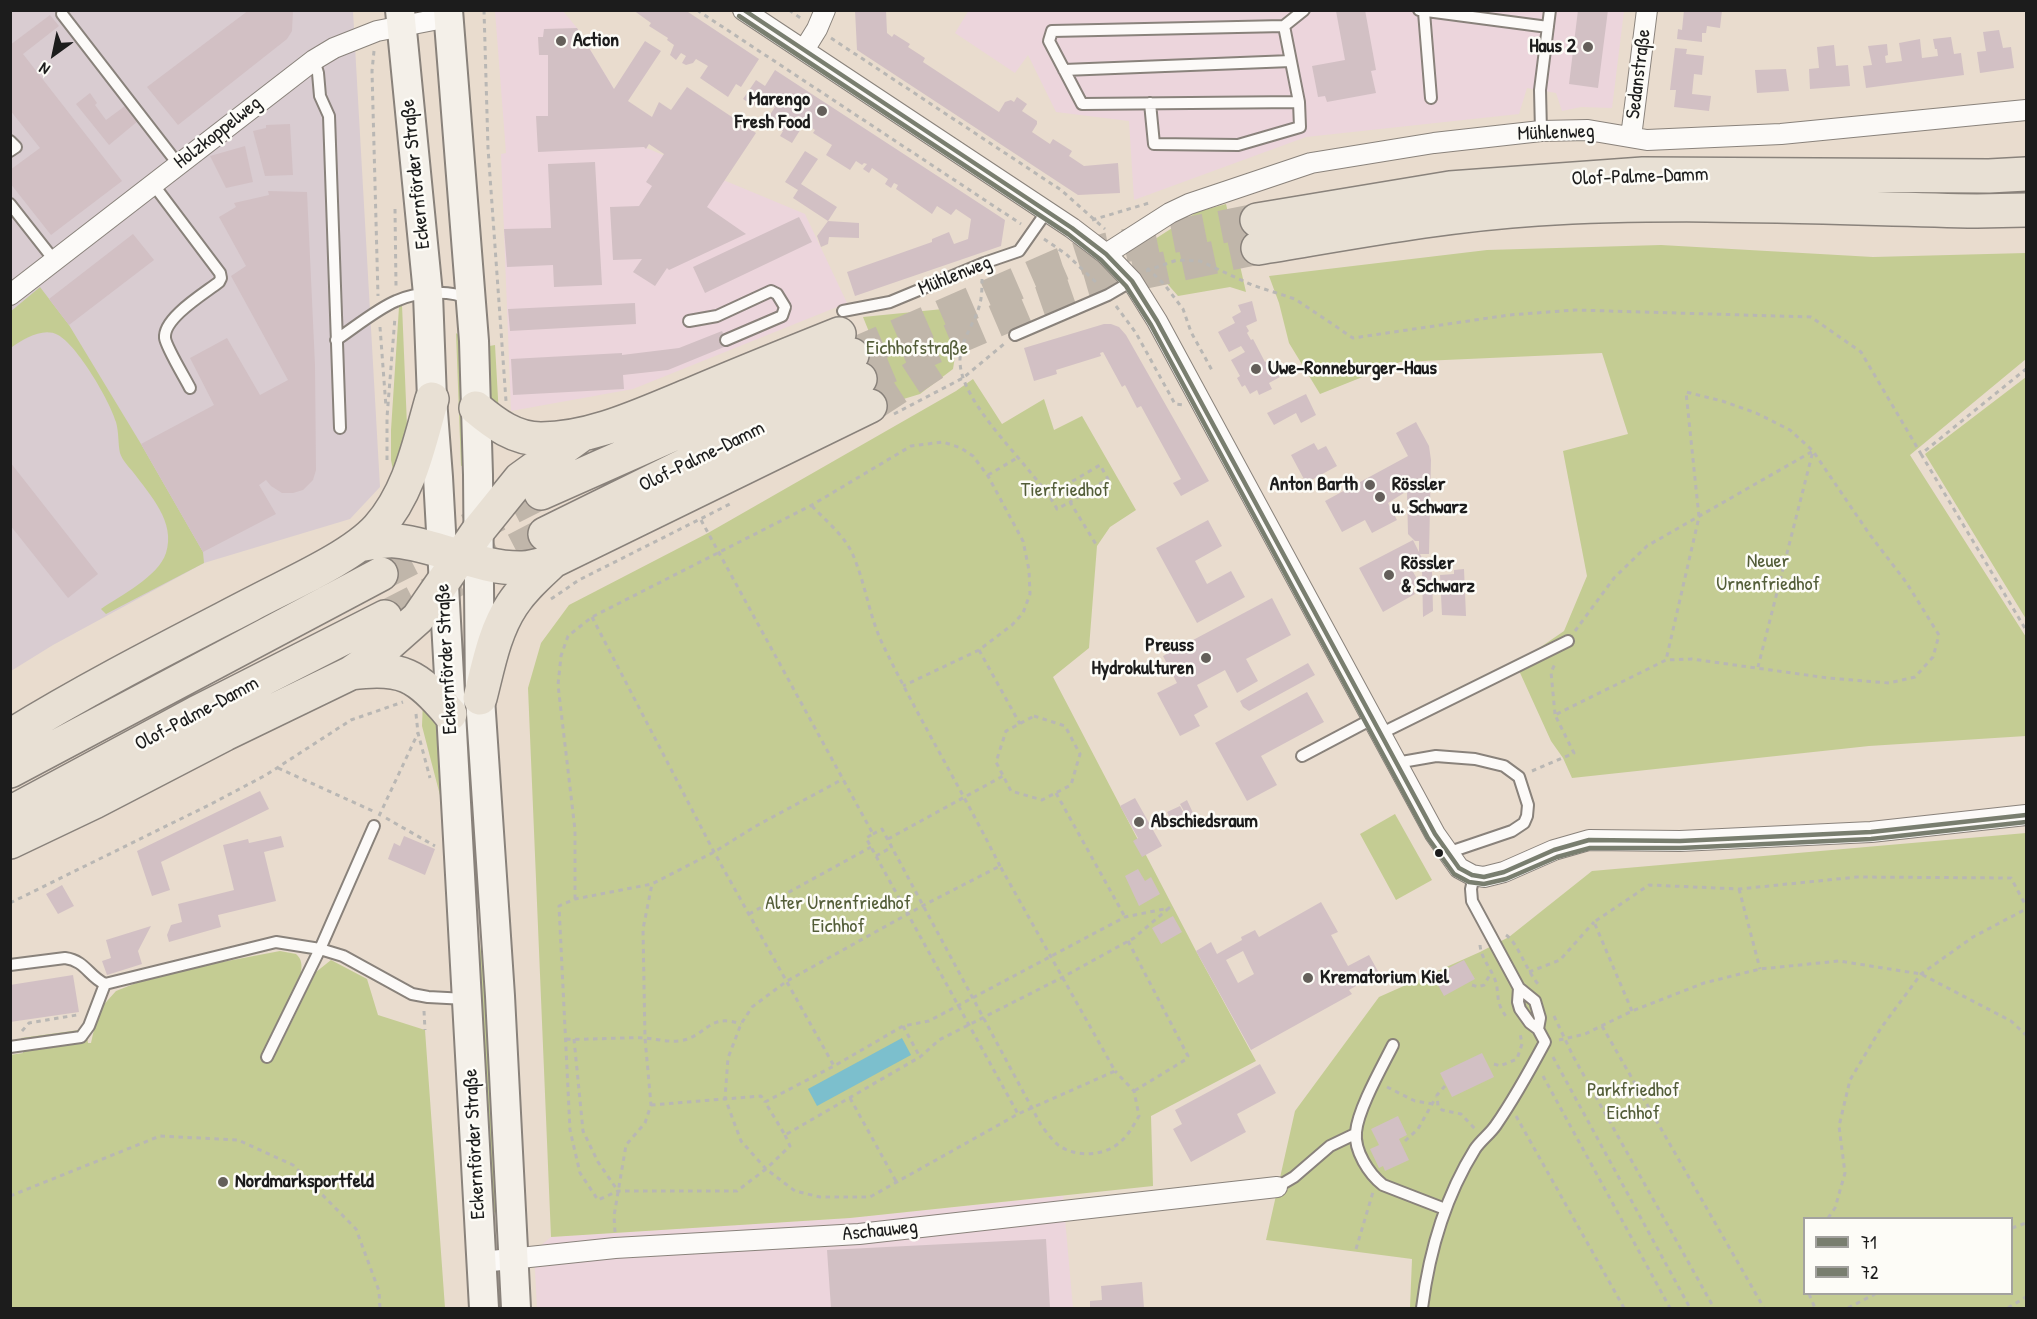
<!DOCTYPE html>
<meta charset="utf-8">
<style>
body{margin:0}
#map{position:relative;width:2037px;height:1319px;overflow:hidden;background:#e9dcce;font-family:"Patrick Hand",sans-serif}
canvas{display:block}
.frame{position:absolute;inset:0;border:12px solid #1c1c1c;pointer-events:none}
.legend{position:absolute;left:1803px;top:1217px;width:210px;height:78px;box-sizing:border-box;background:#fdfcf7;border:2px solid #a3a29f;margin:0;padding:8px 10px;list-style:none;font-size:18px;color:#1c1c1c}
.legend li{display:flex;align-items:center;gap:12px;height:30px}
.legend b{width:30px;border:2px solid #a3a29f}
.north{position:absolute;left:24px;top:24px;width:60px;height:60px;-webkit-text-stroke:4px #fdfcf7;paint-order:stroke;rotate:213deg;font-size:16px;font-weight:700;line-height:24px;text-align:center;color:#1c1c1c}
.north::after{content:'';display:block;margin:auto;width:21px;height:27px;background:#1c1c1c;clip-path:polygon(50% 0,100% 100%,50% 72%,0 100%)}
</style>
<div id="map">
<canvas width="2037" height="1319"></canvas>
<div class="frame"></div>
<ul class="legend">
<li><b style="height:8px;background:#797e6f"></b>71</li>
<li><b style="height:8px;background:#797e6f"></b>72</li>
</ul>
<div class="north">N</div>
</div>
<script>
const ctx = document.querySelector('canvas').getContext('2d');
ctx.lineJoin = 'round';
function paint(path, color) { ctx.fillStyle = color; ctx.fill(path, 'evenodd'); }
function trace(path, color, width, dash) { ctx.strokeStyle = color; ctx.lineWidth = width; ctx.lineCap = dash ? 'butt' : 'round'; ctx.setLineDash(dash || []); ctx.stroke(path); }
function write(font, color, halo, rows, align = 'center') {
  ctx.font = font + ' "Patrick Hand",sans-serif'; ctx.lineWidth = 5; ctx.setLineDash([]); ctx.textBaseline = 'middle'; ctx.strokeStyle = halo; ctx.fillStyle = color; for (const [text, x, y, turn = 0] of rows) {
    ctx.save(); ctx.translate(x, y); ctx.rotate((+turn || 0) * Math.PI / 180); ctx.textAlign = isNaN(turn) ? turn : align; if (halo) ctx.strokeText(text, 0, 0); ctx.fillText(text, 0, 0); ctx.restore();
  }
}
paint(new Path2D(`
 M969,10L1624,11L1612,108L1581,107L1562,111L1556,93L1527,88L1519,114L1306,137L1134,200L1129,121L1056,112L1028,55L1015,73L955,33Z
 M495,11H563L577,28L614,89L644,147L805,214L847,303L633,389L511,411L501,154L506,153Z
 M1063,1196L1073,1308H537L534,1251L551,1237L850,1218Z`), '#ecd5dc');
paint(new Path2D(`
 M11,11H353L380,487L350,519L204,563L53,645L11,671Z`), '#d9ccd1');
paint(new Path2D(`
 M1226,204L1246,292L1230,287L1178,296L1138,250L1197,212Z
 M1661,245L1873,257L2026,253V359L1910,455L2026,637V736L1869,746L1572,778L1563,758L1551,741L1516,664L1564,631L1587,576L1563,451L1628,434L1602,353L1400,362L1320,394L1289,343L1279,303L1269,276L1487,250Z
 M40,287L69,325L141,444L203,552L204,563L106,614L101,609C121,595 158,577 166,553C176,522 150,495 133,472C129,467 122,460 120,453C118,444 119,433 116,422C110,401 77,345 58,335C43,327 24,339 12,347L10,345V312Z
 M402,305L407,426V441L395,480L391,460V430L399,307Z
 M943,309L959,332L953,369L920,394L897,401L863,317Z
 M456,333L464,340L468,464L461,466Z
 M495,345L499,416L488,403L484,347Z
 M2026,377V619L1925,454Z
 M973,379L1002,424L1044,399L1054,430L1082,416L1136,510L1110,527L1097,546L1089,648L1053,677L1196,951L1256,1061L1151,1116L1153,1186L850,1218L551,1237L528,688L541,643L569,605L708,533L956,391Z
 M423,699L437,723L444,803H442L422,726Z
 M1395,814L1432,880L1396,900L1360,834Z
 M2026,833V1308H1410L1412,1259L1266,1240L1295,1111L1379,997L1480,952L1509,937L1592,871ZM1804,1218H2012V1294H1804Z
 M471,889L489,1002L500,1212L488,1213Z
 M280,951L296,954C302,959 302,965 301,973L266,1045L278,1050L316,972L331,960L367,979L378,1015L425,1030L445,1308H11L10,1055L23,1053L21,1038L86,1029L88,1043H91L98,1011L116,991L159,974Z`), '#c4cc93');
paint(new Path2D(`
 M902,1038L911,1055L817,1106L808,1089Z`), '#7cbfcd');
paint(new Path2D(`
 M249,10H293L292,31L287,39L178,125L147,87Z
 M633,10H685L759,59L741,87L736,84L728,97L700,78L708,66L696,59L693,63L686,65L682,63L686,56L681,53L676,60L670,55L674,45L667,40L668,38L649,26L651,23Z
 M855,10H886L887,33L892,37L894,34L910,44L908,47L925,58L923,62L999,112L1005,102L1011,100L1014,102L1017,97L1027,104L1022,111L1037,121V124L1032,132L1050,144L1053,139L1072,151L1069,156L1084,166L1118,163L1120,193L1078,195L857,50Z
 M1365,10L1376,70L1371,71L1376,93L1327,102L1325,96L1318,97L1312,66L1345,60L1336,11Z
 M1578,10H1608L1598,88L1569,84Z
 M1684,10H1722L1720,28L1707,26L1706,33H1702V42L1677,39L1678,29L1682,30Z
 M50,15L59,26L23,54L122,181L51,235L10,183V170L40,148L10,110V45Z
 M577,28L614,89L645,41L661,51L628,101L652,117L659,102L671,110L687,87L756,133L707,207L746,234L669,270L667,268L655,286L633,272L642,259L613,260L610,207L639,206L652,186L646,182L664,154L649,144L646,149L644,147L538,152L536,116H548V55H539L538,37H543L544,29Z
 M1999,30L2003,48L2011,47L2014,68L1980,73L1977,52L1986,51L1983,32Z
 M1951,37L1954,54L1961,53L1964,75L1866,88L1863,66L1872,65L1868,46L1887,44L1888,55L1885,56L1886,63L1902,61L1899,43L1920,39L1922,58L1938,56L1937,49H1935L1933,39Z
 M1834,45L1836,66L1848,65L1850,86L1810,89L1809,69L1819,68L1817,47Z
 M1675,48L1687,49L1686,54L1704,56L1702,75L1694,74L1692,94L1711,96L1709,111L1674,107L1676,90H1670Z
 M1786,69L1789,91L1757,93L1755,70Z
 M775,70L1005,220L1001,246L855,296L847,272L932,242V239L949,232L954,244L968,239L971,219L956,209L951,215L937,206L932,214L896,189L898,185L894,183L891,188L885,184L888,179L872,168L869,173L863,169L867,164L864,163L862,165L856,161L850,170L826,155L832,145L813,133L815,130L809,126L807,130L802,127L792,143L780,136L783,131L766,121L775,107L760,97L754,106L743,99L756,80L765,86Z
 M90,93L97,103L95,105L106,120L125,106L138,121L109,145L76,104Z
 M290,124L293,175L265,176L253,131L266,128V125Z
 M245,146L253,182L226,188L210,156Z
 M805,151L818,159L801,184L837,207L828,221L793,198L798,190L785,182Z
 M595,162L602,285L554,287L553,265L507,267L504,229L551,228L548,164Z
 M268,191L307,192L315,365L316,470L313,480L303,490L293,493H282L271,486L266,480L259,485L276,514L203,552L141,444L214,405L190,358L227,338L260,395L288,380L231,276L246,266L219,217L236,207L234,203L269,195Z
 M799,217L812,242L705,293L693,267Z
 M828,221L859,223V238L829,237L828,244L821,247L817,236Z
 M133,234L154,260L69,325L49,299Z
 M1252,301L1257,321L1246,326L1249,331L1247,333L1251,340L1253,339L1265,362L1271,359L1280,377L1269,383L1272,389L1259,395L1257,390L1250,394L1245,385L1242,387L1237,378L1240,376L1231,360L1245,352L1241,346L1229,352L1218,332L1235,323L1232,317L1241,312L1238,305Z
 M635,303L636,324L510,331L508,309Z
 M1104,324H1111L1119,327L1126,335L1209,481L1181,496L1173,483L1181,479L1141,406L1137,408L1125,385L1122,387L1103,352L1100,353L1101,356L1056,370L1057,374L1034,381L1024,348Z
 M722,331L729,345L668,370L623,375L624,389L513,395L511,359L622,353V355L679,348Z
 M1306,394L1316,415L1301,423L1296,413L1274,425L1267,413Z
 M1416,422L1429,446L1431,460L1429,554H1420L1422,558L1418,560L1421,568L1413,572L1416,577V585L1411,587L1415,594L1383,612L1359,568L1413,540L1419,552V541H1415L1408,534L1407,491L1388,503L1397,520L1372,533L1365,520L1342,532L1325,501L1408,456L1396,433Z
 M1314,443L1318,450L1326,446L1337,466L1306,483L1291,455Z
 M10,462L98,574L68,598L10,525Z
 M1208,520L1222,546L1195,561L1207,584L1231,571L1245,597L1197,623L1156,548Z
 M1432,568L1433,611L1423,617L1422,569Z
 M1464,569L1466,616L1442,615L1440,575L1454,574V570Z
 M1272,598L1291,635L1246,659L1258,681L1237,693L1225,670L1197,685L1208,707L1194,715L1200,726L1180,736L1157,693L1177,683L1163,656Z
 M1308,663L1315,675L1249,711L1243,707L1240,701Z
 M1307,692L1324,722L1261,756L1277,785L1247,801L1215,743Z
 M260,791L269,809L161,862L170,890L152,896L137,851Z
 M1135,798L1162,846L1142,857L1133,841L1138,838L1120,806Z
 M1187,800L1194,815L1188,818L1180,804Z
 M1180,806L1187,819L1174,826L1167,812Z
 M281,836L284,847L264,852L276,901L218,915L221,927L169,942L167,935L171,925L182,922L178,904L234,890L223,845L248,839L249,843Z
 M404,836L435,849L425,875L388,859L394,843L400,846Z
 M1138,869L1145,881L1151,877L1160,894L1139,906L1125,876Z
 M62,885L74,906L58,914L46,894Z
 M1321,902L1338,932L1331,935L1348,966L1369,955L1379,973L1349,990L1352,994L1251,1050L1196,951L1211,942L1217,954L1242,940L1241,937L1255,930L1259,937ZM1243,951L1254,974L1238,983L1226,960Z
 M1173,916L1182,932L1161,944L1152,928Z
 M151,926L138,951L142,964L107,975L102,961L111,958L106,940Z
 M1464,960L1475,979L1444,996L1433,976Z
 M73,975L79,1012L10,1022V985Z
 M1482,1053L1494,1077L1452,1097L1440,1073Z
 M1260,1064L1276,1093L1237,1114L1246,1132L1191,1162L1173,1129L1182,1124L1175,1110Z
 M1398,1116L1407,1135L1399,1139L1409,1160L1385,1171L1383,1166L1379,1168L1370,1149L1379,1145L1371,1129Z
 M1046,1239L1050,1308H831L827,1250Z
 M1142,1282L1144,1308H1090V1301L1102,1300L1101,1286Z`), '#d2c0c4');
trace(new Path2D(`
 M852,355L1062,264L1108,249L1257,220
 M860,379L1026,308L1072,292L1127,276L1258,248
 M870,406L934,364
 M381,574L541,493
 M385,617L545,534`), '#c0b6aa', 33, [33, 16]);
const lane = new Path2D(`
 M1419,10L1548,27
 M1424,12L1431,98
 M62,14L178,164
 M1284,26L1299,102L1082,104L1049,41L1052,31L1284,26L1304,10
 M314,60L318,73L320,96L329,116L340,428
 M1064,70L1291,61
 M1150,103L1154,144L1238,145L1300,127L1299,102
 M1541,131L1540,90L1550,10
 M10,141L16,147L10,151
 M153,184L220,273L221,278L219,282C205,293 163,318 165,338C166,347 185,378 190,388
 M10,204L54,260
 M843,311L890,302L984,263L1019,251L1047,211
 M689,321L717,316L771,291L777,294L785,307L782,316L726,340
 M1015,335L1108,295L1132,281
 M336,340C354,328 377,309 396,301C415,292 450,289 469,299
 M1380,734L1568,641
 M1302,756L1372,719
 M1396,763L1436,756L1475,759L1504,766L1519,777L1528,805L1527,816L1524,823L1512,831L1447,853
 M1474,876L1471,889L1472,901L1519,988L1535,1001L1540,1018L1538,1029
 M10,965L65,958C86,961 88,976 105,984L276,942L320,949L343,956L412,994L428,997L466,999
 M1393,1045C1382,1067 1358,1109 1356,1132C1354,1151 1369,1174 1383,1185L1445,1209
 M10,1047L81,1037L89,1026L105,984
 M267,1057L320,949L374,826
 M1277,1187L1294,1177L1330,1146L1355,1134
 M1422,1308C1429,1253 1445,1197 1475,1149C1481,1140 1490,1134 1496,1125C1514,1099 1530,1070 1545,1042L1538,1029L1530,1023L1520,1009L1518,1002L1519,988`);
const street = new Path2D(`
 M743,10L1072,228L1106,254L1132,281L1157,321L1435,834L1459,868L1472,875L1484,877L1504,872L1554,850L1589,840L1680,841L1871,832L2026,815
 M804,50L817,29L825,10
 M1631,137L1647,10
 M1106,254L1170,213L1189,204L1311,163L1434,143L1541,131L1588,130L1647,140L1781,134L2026,110
 M10,295L314,60L334,48L377,31L449,17
 M482,1262L615,1248L859,1234L1277,1187`);
const secondary = new Path2D(`
 M400,10L428,294L432,399L438,477L484,1308
 M448,10L474,341L478,475L480,698L500,996L516,1308`);
const highway = new Path2D(`
 M1257,220L1450,188L1643,174L1989,176L2026,174
 M1258,248C1350,233 1443,215 1537,209C1683,200 1830,208 1977,211L2026,210
 M476,408C495,424 515,439 541,439C592,439 643,414 690,395C739,374 789,354 839,334
 M541,493L852,355
 M545,534L860,379
 M359,545C371,543 384,540 396,541C439,545 479,569 522,568C533,568 543,564 553,561L870,406
 M351,673C402,666 417,675 450,714
 M480,698C488,667 494,632 512,605C523,588 538,575 553,561
 M10,736C88,688 169,647 250,605C287,585 351,558 378,528C410,492 419,444 432,399
 M10,771L381,574
 M10,813L196,713L385,617
 M10,842L94,802L225,734L351,673L374,657L418,618L478,531L520,479L581,435`);
trace(lane, '#89827b', 14);
trace(street, '#89827b', 22);
trace(secondary, '#89827b', 32);
trace(highway, '#89827b', 36);
trace(new Path2D(`
 M484,10L488,148L506,401
 M697,10L1021,224
 M789,10L802,19
 M831,38L1061,190L1105,229
 M374,51L372,71L378,296
 M395,209L396,286
 M1092,220L1149,203
 M1044,239L1066,254L1099,285
 M1147,268L1164,284L1183,309L1191,332L1213,372
 M1146,271L1177,260L1200,261L1252,285L1295,299L1353,338L1509,315L1575,310L1811,317L1861,352L1921,454L2026,369
 M982,279C982,288 982,298 979,307C974,324 961,340 960,359C958,404 1036,469 1057,509L1070,502L1097,546
 M1116,306L1136,333L1175,404L1183,405
 M380,327L386,407
 M894,414L963,378L1004,344
 M1921,454L2026,630
 M387,460V417L395,317
 M988,475L1017,458
 M1049,495L1100,465L1108,479L1070,502
 M812,506C826,521 845,536 853,555C866,585 869,617 884,647C920,721 963,792 1000,866
 M701,520L873,834L866,838L1018,1114
 M551,599L579,580L730,504
 M592,617L714,852L834,1066
 M1575,631L1614,578L1647,546L1813,451L1758,667
 M979,650L1020,724
 M416,714L418,733L430,778
 M1555,714L1551,672L1556,662
 M1034,716L1065,726L1080,754L1071,785L1042,800L1011,791L996,762L1006,731Z
 M278,768L375,812
 M1532,771L1574,753L1555,715L1666,660L1692,659L1828,678L1889,683L1915,677L1933,657L1939,635L1906,582L1870,535L1813,451L1790,430L1756,413L1722,401L1686,392L1699,517L1666,660
 M1056,793L1125,917
 M379,816L418,733
 M386,818L435,846
 M873,834L882,829L1041,1125C1048,1134 1055,1145 1065,1149C1082,1157 1105,1155 1119,1143C1128,1136 1133,1126 1139,1116L1134,1091L1115,1071
 M888,839L1003,776
 M876,856L892,847
 M1739,889L1760,969
 M575,899V830L558,685L561,656L568,636L592,617L812,505L911,446L943,442L961,448L973,456L988,476L1023,541L1029,570L1030,594L1023,613L1012,625L979,650L903,686
 M10,903L211,804L266,775L351,720L403,702
 M1169,908L1134,938L1063,977L939,1040L920,1057L785,1135L765,1102L834,1066L903,1026L929,1021L1125,917Z
 M749,914L871,847
 M1506,935C1518,943 1526,970 1538,984
 M1128,941L1188,1056L1185,1060L1134,1091
 M1480,945C1481,957 1489,966 1494,977C1501,994 1493,1000 1508,1019
 M1529,972L1560,960L1594,922
 M1472,985L1478,987L1484,985L1491,973
 M424,1011L425,1030
 M1632,1011L1594,922L1649,885L1739,889L1857,877L2011,878L2026,906
 M1554,1016L1573,1056L1714,1308
 M903,1026L920,1057
 M1602,1026L1764,1308
 M22,1031L29,1023L77,1015
 M566,1039C593,1040 619,1037 645,1038C656,1039 667,1042 678,1041C707,1038 707,1012 741,1024
 M574,1039L583,1131L598,1162L618,1191
 M1559,1040L1585,1034L1632,1011L1704,983L1760,969L1839,961L1921,974L2011,1021L2026,1035
 M1553,1057L1690,1308
 M1494,1064L1500,1066L1517,1059L1522,1044L1520,1033
 M1543,1076L1670,1308
 M1445,1086L1437,1095L1438,1106L1442,1110L1461,1114L1476,1130
 M1387,1087L1415,1101L1433,1104
 M850,1098L897,1183
 M651,1105L761,1096L765,1102
 M1516,1116L1624,1308
 M785,1135L790,1146L766,1169L741,1141L725,1098L728,1058L741,1024L752,1007L787,981L924,905L1000,866L1115,1071L1018,1114L870,1197H820L795,1191L766,1169L737,1191H618L598,1200L580,1173L570,1130L559,906L575,899L652,884L714,852L756,826L843,779
 M1405,1141L1418,1129L1436,1097
 M10,1196L160,1136L238,1140L293,1165L356,1229L379,1291L380,1308
 M1828,1218L1835,1208L1845,1173L1839,1126L1850,1080L1881,1028L1921,974L1973,937L2026,909
 M2012,1228L2026,1223
 M615,1232L614,1216L626,1145L645,1123L651,1105L645,1038L643,929L652,884
 M1356,1249L1373,1192
 M1809,1294L1815,1308
 M1848,1308L1875,1294
 M2008,1308L2026,1297`), '#b9b7b4', 3, [4.5, 4.5]);
trace(lane, '#fcfaf8', 10);
trace(street, '#fcfaf8', 20);
trace(secondary, '#f4f0e9', 28);
trace(highway, '#e8e0d4', 33);
trace(new Path2D(`
 M744,10L1072,228L1106,254L1132,281L1157,321L1435,834L1459,868L1472,875L1484,877L1504,872L1554,850L1589,840L1680,841L1871,832L2026,815`), '#797e6f', 4.5);
trace(new Path2D(`
 M739,16L1068,234L1101,260L1126,286L1151,325L1428,838L1454,874L1469,882L1484,884L1506,879L1557,857L1590,848H1680L1871,839L2026,822`), '#797e6f', 4.5);
for (const [x, y, r, color] of [
 [561,41,6,"#645f5a"],
 [1588,47,6,"#645f5a"],
 [822,111,6,"#645f5a"],
 [1256,369,6,"#645f5a"],
 [1370,485,6,"#645f5a"],
 [1380,497,6,"#645f5a"],
 [1389,575,6,"#645f5a"],
 [1206,658,6,"#645f5a"],
 [1139,822,6,"#645f5a"],
 [1439,853,5,"#1c1c1c"],
 [1308,978,6,"#645f5a"],
 [223,1182,6,"#645f5a"]
]) { const dot = new Path2D(); dot.arc(x, y, r, 0, 2 * Math.PI); ctx.fillStyle = color; ctx.fill(dot); trace(dot, '#fdfcf7', 2); }
write('bold 20px', '#1c1c1c', '#fdfcf7', [
 ["Action",573,41],
 ["Haus 2",1576,47,"right"],
 ["Marengo",810,100,"right"],
 ["Fresh Food",810,123,"right"],
 ["Uwe-Ronneburger-Haus",1268,369],
 ["Anton Barth",1358,485,"right"],
 ["Rössler",1392,485],
 ["u. Schwarz",1392,508],
 ["Rössler",1401,564],
 ["& Schwarz",1401,587],
 ["Preuss",1194,646,"right"],
 ["Hydrokulturen",1194,669,"right"],
 ["Abschiedsraum",1151,822],
 ["Krematorium Kiel",1320,978],
 ["Nordmarksportfeld",235,1182]
], 'left');
write('20px', '#1c1c1c', '#fdfcf7', [
 ["Sedanstraße",1639,74,-83],
 ["Holzkoppelweg",218,133,-38],
 ["Mühlenweg",1556,133,-2],
 ["Eckernförder Straße",416,174,-96],
 ["Olof-Palme-Damm",1640,177,-2],
 ["Mühlenweg",955,276,-22],
 ["Olof-Palme-Damm",702,457,-26],
 ["Eckernförder Straße",447,659,-93],
 ["Olof-Palme-Damm",197,714,-28],
 ["Eckernförder Straße",475,1144,-93],
 ["Aschauweg",880,1231,-6]
]);
write('20px', '#535d38', '#fdfcf7', [
 ["Eichhofstraße",917,349],
 ["Tierfriedhof",1065,491],
 ["Neuer",1768,562],
 ["Urnenfriedhof",1768,585],
 ["Alter Urnenfriedhof",838,904],
 ["Eichhof",838,927],
 ["Parkfriedhof",1633,1091],
 ["Eichhof",1633,1114]
]);
</script>
